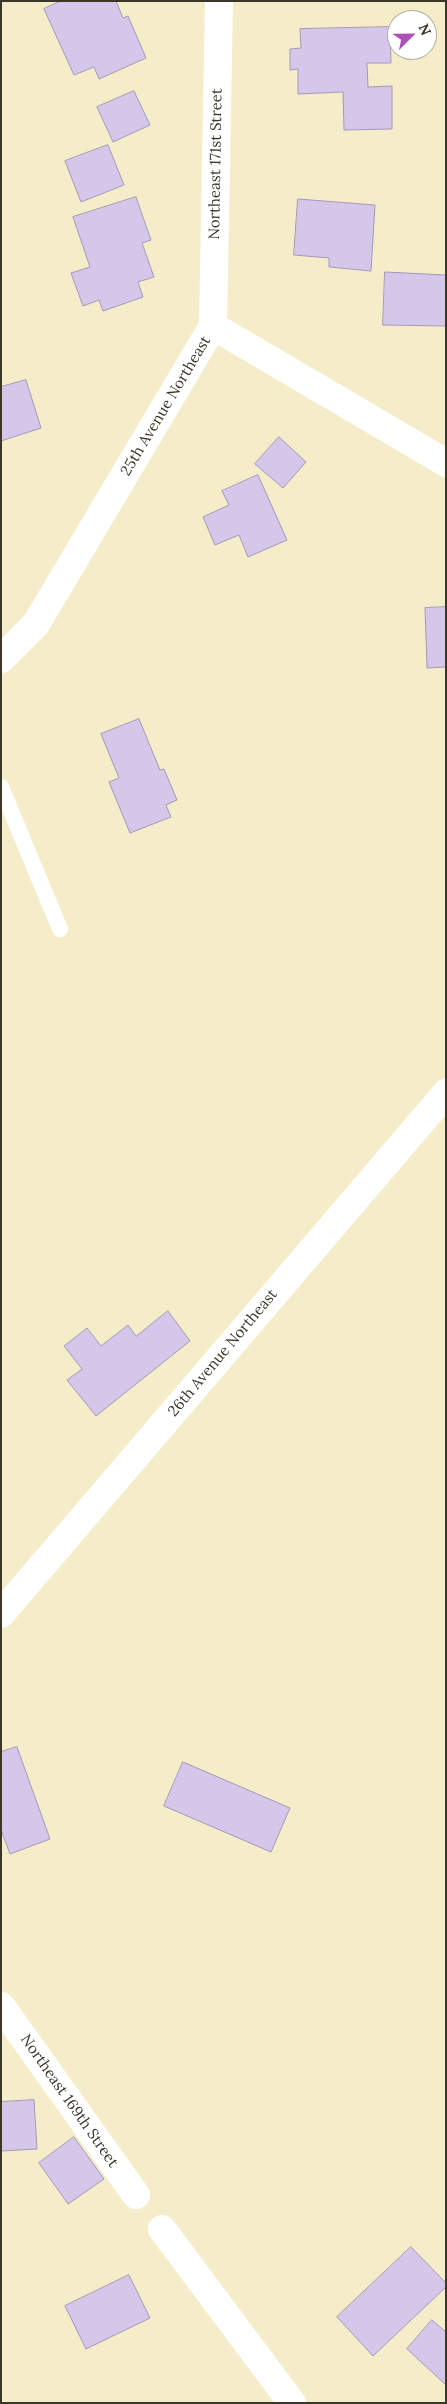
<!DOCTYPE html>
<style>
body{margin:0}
#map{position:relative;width:447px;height:2404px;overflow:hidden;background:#f5edca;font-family:Lora,serif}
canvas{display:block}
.frame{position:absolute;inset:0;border:2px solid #3a3729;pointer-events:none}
.north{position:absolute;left:387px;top:10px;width:50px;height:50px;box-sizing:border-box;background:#fff;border:1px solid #b0afa9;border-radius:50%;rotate:67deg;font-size:14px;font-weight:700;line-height:20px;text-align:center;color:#3a3729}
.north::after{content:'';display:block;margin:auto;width:18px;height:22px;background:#af50ba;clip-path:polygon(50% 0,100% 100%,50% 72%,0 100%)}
</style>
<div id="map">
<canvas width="447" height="2404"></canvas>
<div class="frame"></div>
<div class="north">N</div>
</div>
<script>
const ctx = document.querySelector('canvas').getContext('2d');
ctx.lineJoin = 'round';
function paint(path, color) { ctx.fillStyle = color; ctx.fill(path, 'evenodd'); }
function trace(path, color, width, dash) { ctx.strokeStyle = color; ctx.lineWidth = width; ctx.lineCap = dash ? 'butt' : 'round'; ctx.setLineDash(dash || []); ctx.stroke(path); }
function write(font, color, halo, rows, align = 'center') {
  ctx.font = font + ' Lora,serif'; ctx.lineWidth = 4.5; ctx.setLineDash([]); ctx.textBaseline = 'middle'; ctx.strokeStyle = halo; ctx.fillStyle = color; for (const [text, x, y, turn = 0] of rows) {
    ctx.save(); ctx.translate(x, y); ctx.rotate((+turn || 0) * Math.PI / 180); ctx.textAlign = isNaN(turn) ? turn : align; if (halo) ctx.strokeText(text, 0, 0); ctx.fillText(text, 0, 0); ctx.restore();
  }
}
const building = new Path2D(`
 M61,1H116L123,18L128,16L146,58L99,79L94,67L74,75L44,9Z
 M390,27L391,63H367L368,87L392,86V129L344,130L343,92L298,94V69L290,70V49L301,48L300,29Z
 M134,91L150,125L113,142L97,107Z
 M108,145L124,185L81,202L65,161Z
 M136,197L151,240L142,243L154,277L138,282L143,297L103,311L99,300L83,306L71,273L90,267L73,217Z
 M298,199L375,205L371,271L329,267V258L294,255Z
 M385,272L446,275V326L383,325Z
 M26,380L41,428L1,441V387Z
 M279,437L306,462L283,488L255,464Z
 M258,475L287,540L248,557L239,535L215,545L203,517L229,505L222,491Z
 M446,607V667L427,668L425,608Z
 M139,719L160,770L164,769L177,800L166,805L171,817L130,833L109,782L119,778L101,734Z
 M168,1311L190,1341L96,1416L67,1380L82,1369L64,1346L87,1328L101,1346L128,1325L136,1336Z
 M17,1747L50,1839L10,1854L1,1830V1752Z
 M183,1762L290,1808L271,1852L164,1806Z
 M34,2100L37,2149L1,2151V2102Z
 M74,2137L104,2179L68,2204L39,2163Z
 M411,2247L446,2283V2287L373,2356L337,2317Z
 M129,2275L150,2318L86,2349L65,2306Z
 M432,2320L446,2332V2385L407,2349Z`);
paint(building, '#d5c7ea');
trace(building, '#a598b7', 1);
trace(new Path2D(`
 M1,787L60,929`), '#fff', 16);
trace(new Path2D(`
 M1,1614L446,1093
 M1,2006L136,2195
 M162,2229L292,2403`), '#fff', 28);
trace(new Path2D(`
 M213,326L446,463
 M1,659L36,624L213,326L219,1`), '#fff', 28);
write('15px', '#3a3729', '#fff', [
 ["Northeast 171st Street",216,164,-89],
 ["25th Avenue Northeast",166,406,-59],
 ["26th Avenue Northeast",223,1353,-50],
 ["Northeast 169th Street",69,2101,55]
]);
</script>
